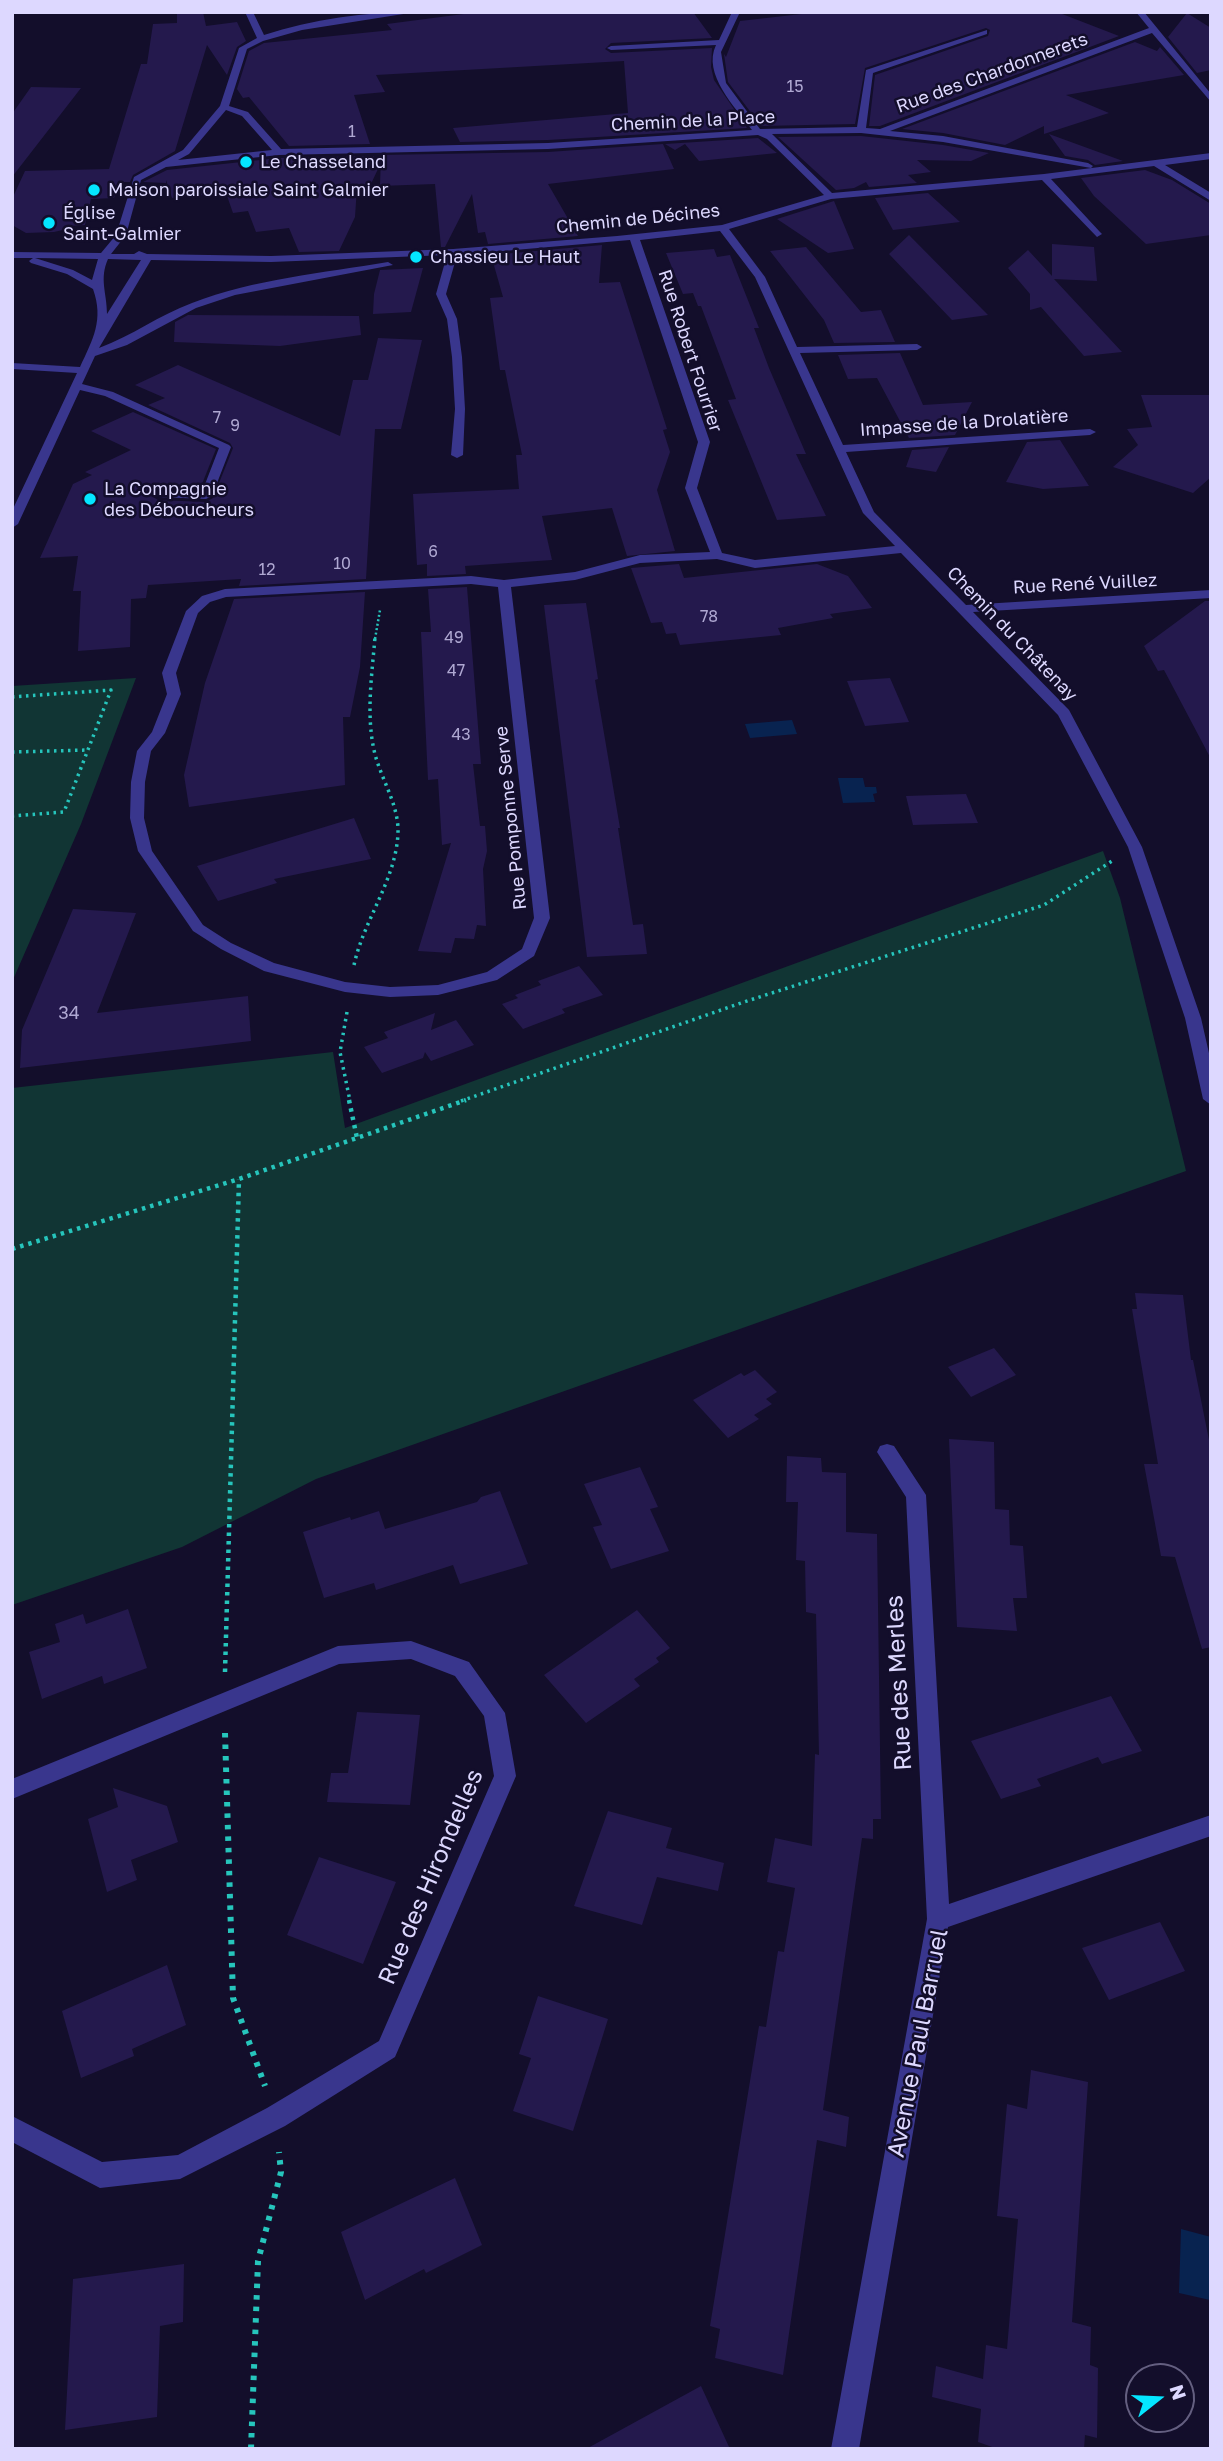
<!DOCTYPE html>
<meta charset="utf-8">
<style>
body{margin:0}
#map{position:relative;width:1223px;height:2461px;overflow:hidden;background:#130e2b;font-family:"Golos Text",sans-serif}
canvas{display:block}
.frame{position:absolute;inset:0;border:14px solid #ddd8ff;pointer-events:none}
.north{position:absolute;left:1125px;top:2363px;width:70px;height:70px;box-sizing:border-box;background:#130e2b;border:2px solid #645f80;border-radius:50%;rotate:72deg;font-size:19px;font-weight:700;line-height:28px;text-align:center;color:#ddd8ff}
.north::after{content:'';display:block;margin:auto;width:24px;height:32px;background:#04e6ff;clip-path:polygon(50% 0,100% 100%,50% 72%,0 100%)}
</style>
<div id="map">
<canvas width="1223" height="2461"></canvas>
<div class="frame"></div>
<div class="north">N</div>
</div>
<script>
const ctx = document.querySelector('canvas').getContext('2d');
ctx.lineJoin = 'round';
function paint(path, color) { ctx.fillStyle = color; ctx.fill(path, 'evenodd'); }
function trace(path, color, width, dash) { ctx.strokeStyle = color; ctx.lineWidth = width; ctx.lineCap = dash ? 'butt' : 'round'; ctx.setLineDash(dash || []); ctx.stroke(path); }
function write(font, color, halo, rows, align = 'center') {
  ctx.font = font + ' "Golos Text",sans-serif'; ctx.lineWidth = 5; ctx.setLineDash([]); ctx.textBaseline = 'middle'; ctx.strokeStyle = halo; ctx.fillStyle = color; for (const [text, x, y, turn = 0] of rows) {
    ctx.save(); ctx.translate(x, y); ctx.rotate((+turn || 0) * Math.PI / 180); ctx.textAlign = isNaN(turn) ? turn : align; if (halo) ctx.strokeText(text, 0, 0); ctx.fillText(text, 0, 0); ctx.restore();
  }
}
paint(new Path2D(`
 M136,678L81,824L12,982V686Z
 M1103,851L1120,898L1186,1171L316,1479L182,1547L12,1605V1088L333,1052L345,1128Z`), '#113534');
paint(new Path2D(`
 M792,720L797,734L750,738L745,724Z
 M838,778H863L865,787H876L877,793L873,794L875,802L843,803Z
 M1181,2229L1211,2237L1210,2300L1179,2293Z`), '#082350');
paint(new Path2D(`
 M177,12H203L206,26L237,22L246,41L237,47L227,75L207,45L175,151L133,175L130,182H119L114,198L91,199L85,225L68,226L67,229L54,232L26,233L12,225V199L25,171L109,169L141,64H147L153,24L177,23Z
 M479,12H693L712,38L611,43L605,49L611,53L712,48L711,67L714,80L747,128L548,140L460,142L453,128L628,113L624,61L376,75L385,92L354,95L370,144L289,146L249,97L243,98L237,89L249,51L264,43L392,30L387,24Z
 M819,12H1057L1119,36L880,126H869L875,75L988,36L990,30L986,28L865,68L855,124L761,126L728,82L724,54L726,57L740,21Z
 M1187,13L1211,28V70L1197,73L1168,37Z
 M1135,42L1157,51L1160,47L1184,75L1066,95L1109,113L1044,134V126L1005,145L943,133L902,129Z
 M31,87L81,88L12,177V114Z
 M1049,134L1123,161L1095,165L1088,160L1065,156Z
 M861,136L943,145L989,153L971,161L917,160L931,172L908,175L917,183L869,187L866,182L854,188L836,190L778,137Z
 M758,138L777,153L699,161L685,144L675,150L665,144Z
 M663,144L674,169L548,184L578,236L488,244L485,232L478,233L472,194L445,247H441L435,184L380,186L381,155L548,152Z
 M374,156L378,169L370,186L357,187L355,217L339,251L299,252L289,228L256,232L248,211L233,213L226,193L172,198L166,180V183L143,182L167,170L279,158Z
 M1145,170L1172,180L1211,204V235L1146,244L1094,196L1081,178Z
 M928,193L960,222L893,230L875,198Z
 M834,201L854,249L828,253L777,219Z
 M909,235L988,315L952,320L889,254Z
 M1052,244L1094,247L1097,281L1054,279L1122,352L1084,356L1041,307L1030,310V294L1008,268L1028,250L1052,276Z
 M602,245L599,283L620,282L667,429L663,430L670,452L657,490L675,551L627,556L612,508L542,516L552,560L465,566L466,574L427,576V564L417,565L413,494L519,489L516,455H522L505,370H500L490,298L503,297L491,255Z
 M806,247L861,312L881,310L895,342L834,343L824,320L770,251Z
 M714,249L717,257L730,255L759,328H754L769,368L806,454H796L826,516L777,520L728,400L736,399L701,306H698L693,293L683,294L666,253Z
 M423,268L411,312L373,314L374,294L380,270Z
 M188,315L359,316L361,335L280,346L174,342L175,322Z
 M378,338L422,340L401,429H375L366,579L239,586L241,579L148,585L146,598L131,599L130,647L78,651L81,591H73L78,556L40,558L73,484L92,475L85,472L131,450L91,431L133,412L216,449L200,489H157L150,495L158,500L206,502L213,498L233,448L230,443L148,405L165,398L135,385L178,365L340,436L353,380H368Z
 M900,353L923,405L972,402L955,435L909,438L877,378L848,379L838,355Z
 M1141,395H1211V477L1193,493L1113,467L1138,445L1127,429L1152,427Z
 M1060,440L1089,486L1043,489L1006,482L1027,442Z
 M949,447L936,472L906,467L912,450Z
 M679,564L684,578L817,564L848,576L872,608L830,614L833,618L778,628L781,635L680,645L676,633L666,634L662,622L651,623L631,568Z
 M467,587L481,764H473L480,826H485L487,851L483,869L486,926L477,925L474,939L455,938L451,953L418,951L451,843L442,845L438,779L428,780L421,632H431L428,589Z
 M365,592L360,667L350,717H343L345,785L189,807L184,775L205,683L234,599Z
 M1205,601H1211V759L1164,670L1158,671L1144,646Z
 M586,603L598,679L595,680L620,828H618L633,925L643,924L647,954L587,957L544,605Z
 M890,678L909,722L865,726L847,681Z
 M966,794L978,823L913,825L906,796Z
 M354,818L371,859L274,879L277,883L218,901L197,866Z
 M73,909L136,913L97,1013L248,996L251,1041L20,1068L22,1030Z
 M579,966L603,995L562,1009L565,1013L523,1029L502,1004L518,998L515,995L541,985L538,981Z
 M435,1013L431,1030L456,1020L474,1045L431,1061L425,1052L423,1058L382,1073L364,1047L388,1038L384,1032Z
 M1135,1293L1183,1295L1191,1360H1193L1211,1450V1647L1202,1649L1175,1557L1161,1556L1144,1464H1158L1132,1309H1137Z
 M994,1348L1016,1375L971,1397L948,1367Z
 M755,1370L777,1392L766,1399L772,1404L754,1415L759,1419L728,1438L693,1400L741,1373L744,1376Z
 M949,1439L994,1442L995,1509L1009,1510L1010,1545L1023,1546L1027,1598H1013L1017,1631L957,1627Z
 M787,1456L821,1458L822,1472L846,1473V1532L877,1534L881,1819H873V1839L862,1838L823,2110L849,2117L846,2147L817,2140L783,2375L715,2358L720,2329L710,2326L759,2026L766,2027L778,1951L784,1952L795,1888L767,1882L775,1838L812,1846L815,1754L819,1755L816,1614L806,1612L805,1561L796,1560L798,1502H786Z
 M640,1467L658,1507L650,1509L669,1551L611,1569L593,1527L602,1525L584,1484Z
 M500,1491L528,1564L460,1584L453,1565L376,1590L374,1583L324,1598L303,1532L350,1517L351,1520L379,1511L385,1529L477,1502L481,1497Z
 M128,1609L147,1668L104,1684L102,1676L42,1699L29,1652L60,1642L55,1624L83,1614L86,1624Z
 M637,1610L670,1648L656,1658L659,1662L634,1679L640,1686L586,1723L544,1675Z
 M1111,1696L1142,1751L1102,1764L1098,1757L1037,1779L1041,1786L1001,1799L971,1741Z
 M357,1712L420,1715L410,1805L327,1802L331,1773H348Z
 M113,1788L167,1806L178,1842L131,1860L137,1880L107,1892L88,1819L118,1807Z
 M608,1811L672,1828L666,1848L724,1863L718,1891L657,1877L642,1925L574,1906Z
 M319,1857L396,1882L363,1964L287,1935Z
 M1160,1922L1185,1971L1109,2000L1082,1948Z
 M167,1965L186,2025L132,2049L134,2056L81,2078L62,2011Z
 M538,1996L608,2019L573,2131L513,2111L531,2058L519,2054Z
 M1031,2070L1088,2082L1072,2322L1091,2327L1090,2365L1098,2368L1097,2438L1085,2435L1084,2449H998L978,2442L981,2409L932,2397L936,2366L983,2379L986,2345L1007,2349L1018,2219L997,2216L1007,2104L1027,2109Z
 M455,2178L482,2245L426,2273L424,2269L365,2300L341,2232Z
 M184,2264L183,2322L160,2326L157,2417L65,2430L73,2279Z
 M701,2386L730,2449H586Z`), '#24194d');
trace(new Path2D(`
 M375,639L380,610`), '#26c5bc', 2.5, [2, 2.5]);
trace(new Path2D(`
 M12,697L111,690L64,812L12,816
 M12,752L88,750
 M354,965C364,919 396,880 398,833C399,804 380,778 374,750C366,714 372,674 375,637
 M347,1012L340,1052L350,1101
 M461,1101L741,1003L1044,905L1112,861`), '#26c5bc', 3.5, [2.5, 4.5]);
trace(new Path2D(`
 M349,1100L357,1138
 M12,1249L239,1179L466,1100
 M225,1672L239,1179`), '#26c5bc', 4.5, [3.5, 5]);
trace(new Path2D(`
 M225,1733L233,1998L265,2086
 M251,2449L258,2261L281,2172L279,2152`), '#26c5bc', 6, [4.5, 7]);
paint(new Path2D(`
 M245,12H253L264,35C312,19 366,12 416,12L302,30L263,41L247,49L229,106L248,112L281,149L548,143L752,130C735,107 702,74 716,45L611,50L607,48L611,46L719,40L732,12H740L721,52L726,83L760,129L857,127L866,70L987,30V34L873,73L866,128L880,129L1149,28L1136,12H1144L1211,94V102L1152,33L890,131L943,136L1088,163L1093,166L1091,168L943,142L861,133L772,134L832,193L1044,174L1211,153V159L1165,165L1211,193V201L1154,166L1051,179L1100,232L1102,234L1097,237L1042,180L831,199L729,229L765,277L797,347L917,344L922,347L917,350L800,353L843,445L1090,429L1096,432L1090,435L846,452L874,512L966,605L1211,590V598L973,612L1069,710L1142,847L1201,1018L1211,1062V1105L1203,1099L1185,1018L1128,847L1058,715L901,553L755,568L717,559L640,563L575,580L511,587L550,918L534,956L497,980L438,995L390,997L345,992L264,971L221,949L193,931L138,851L130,818L131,782L137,751L152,732L167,694L162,673L186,611L202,596L225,589L471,576L504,580L575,572L640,555L710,552L685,488L698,442L630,240L457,255L446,294L457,319L462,357L465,409L463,455L457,458L451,455L455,409L452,357L447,319L436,294L447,255L271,262L151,260L99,348C132,336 159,315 192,303C254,279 323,273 388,262L393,265L235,295L196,308L127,345L95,356L82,384L113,392L229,445L231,447L212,496L206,499L158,497L152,494L158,491L202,492L219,448L105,396L80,390L18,524L12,528V511L77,373L12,369V363L80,367C93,339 104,320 93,289L67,274L31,263L29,261L33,258H12V252L101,253L116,235L134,177L183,150L220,106L239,48L257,38ZM226,110L242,116L272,150L178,160L189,154ZM758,135L767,139L824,195L722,225L617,236L453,249L271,256L147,254L139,251L134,254H111L126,235L141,180L166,167L279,155L548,149ZM720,231L755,277L863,513L895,546L755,560L722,553L697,488L710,442L640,240ZM35,258L98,259L92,280L73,270ZM108,259L141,260L107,314C107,293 99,279 108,259ZM471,584L498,587L534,918L522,949L487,972L438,985L390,987L345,982L274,963L231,943L203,925L152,851L144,818L145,782L151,751L165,733L181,694L176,673L198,613L210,602L226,597Z
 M887,1444L894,1446L926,1495L949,1904L1211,1815V1836L948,1927L859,2449H831L927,1919L906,1497L877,1452L880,1446Z
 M411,1641L469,1662L505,1713L516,1776L395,2057L285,2126L180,2179L100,2188L12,2142V2116L102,2162L178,2155L267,2108L379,2041L494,1776L484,1716L455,1676L411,1659L339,1664L12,1799V1779L338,1646Z`), '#39368d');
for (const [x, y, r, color] of [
 [246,162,7,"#04e6ff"],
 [94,190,7,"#04e6ff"],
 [49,223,7,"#04e6ff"],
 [416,257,7,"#04e6ff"],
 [90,499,7,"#04e6ff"]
]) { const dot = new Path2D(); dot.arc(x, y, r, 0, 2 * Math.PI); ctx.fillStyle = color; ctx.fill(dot); trace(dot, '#130e2b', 2.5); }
write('16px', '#afa8d2', null, [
 ["15",795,87],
 ["1",352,132],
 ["7",217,418],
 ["9",235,426],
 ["6",433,552],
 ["10",342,564],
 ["12",267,570],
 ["78",709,617],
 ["49",454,638],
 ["47",456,671],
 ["43",461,735]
]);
write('18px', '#ddd8ff', '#130e2b', [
 ["Rue des Chardonnerets",992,73,-20],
 ["Chemin de la Place",693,121,-3],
 ["Chemin de Décines",638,219,-6],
 ["Rue Robert Fourrier",690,351,72],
 ["Impasse de la Drolatière",964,423,-4],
 ["Rue René Vuillez",1085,584,-3],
 ["Chemin du Châtenay",1012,634,46],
 ["Rue Pomponne Serve",511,818,-96]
]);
write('18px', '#ddd8ff', '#130e2b', [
 ["Le Chasseland",260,162],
 ["Maison paroissiale Saint Galmier",108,190],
 ["Église",63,213],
 ["Saint-Galmier",63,234],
 ["Chassieu Le Haut",430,257],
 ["La Compagnie",104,489],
 ["des Déboucheurs",104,510]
], 'left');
write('18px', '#afa8d2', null, [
 ["34",69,1013]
]);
write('24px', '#ddd8ff', '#130e2b', [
 ["Rue des Merles",899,1683,-93],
 ["Rue des Hirondelles",431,1877,-67],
 ["Avenue Paul Barruel",918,2043,-79]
]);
</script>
